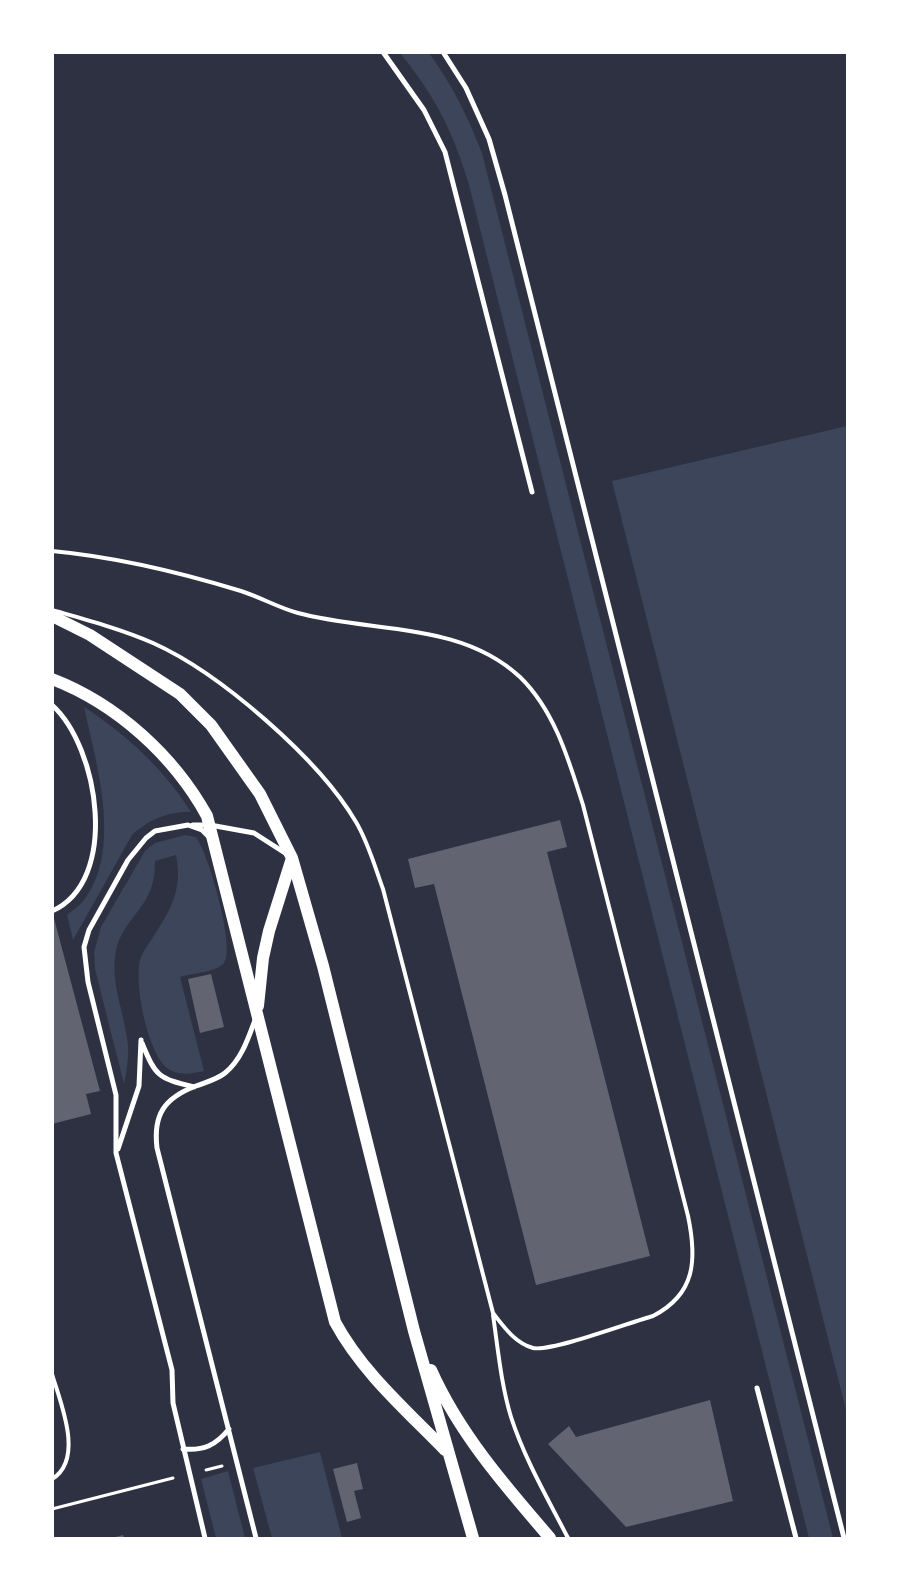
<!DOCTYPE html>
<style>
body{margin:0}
#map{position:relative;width:900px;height:1591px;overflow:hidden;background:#2d3142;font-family:"Asap Condensed",sans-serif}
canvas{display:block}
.frame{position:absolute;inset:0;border:54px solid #fff;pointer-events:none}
</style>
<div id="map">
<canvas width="900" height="1591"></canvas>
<div class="frame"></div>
</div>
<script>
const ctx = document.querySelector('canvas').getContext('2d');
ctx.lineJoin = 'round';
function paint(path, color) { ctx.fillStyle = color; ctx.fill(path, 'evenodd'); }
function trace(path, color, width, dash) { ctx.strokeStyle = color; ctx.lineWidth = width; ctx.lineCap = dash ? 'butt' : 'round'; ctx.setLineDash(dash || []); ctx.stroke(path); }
paint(new Path2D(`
 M400,53H429C452,84 468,117 482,153L833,1538H809L469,185C452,129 436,98 400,53Z
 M847,426H848L847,1414L612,481Z
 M84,707C127,735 164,769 191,812C167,812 150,819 132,835L73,940L67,915C73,910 79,906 84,900C123,849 96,763 84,707Z
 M185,835L196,837C208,852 236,948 224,963C215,973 193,973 180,977L204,1071C192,1074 177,1076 167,1068C147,1051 134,984 140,960C142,952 149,944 153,937C171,910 183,888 176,855L155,861C155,872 154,882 150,891C141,913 120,927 116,951C110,980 123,1009 127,1038C130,1053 127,1069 124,1084L95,969L94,952L101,927L145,851L155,843Z
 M320,1452L342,1538H272L253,1468Z
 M228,1471L245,1538H216L201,1479Z`), '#3c4559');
paint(new Path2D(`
 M560,820L567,847L547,852L650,1256L536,1285L434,884L415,888L408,859Z
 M52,911L100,1091L86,1094L91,1114L52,1124Z
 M211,974L224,1027L200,1033L188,979Z
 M710,1400L733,1501L626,1527L548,1444L569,1426L576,1437Z
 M357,1463L363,1489L354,1491L361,1518L347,1522L333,1469Z
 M123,1535L124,1538H112Z`), '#626471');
trace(new Path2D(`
 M206,1470L222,1466
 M52,1509L173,1478`), '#fff', 3);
trace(new Path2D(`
 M52,551C117,557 179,572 241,591C260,597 279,608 298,613C372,633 460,621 520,677C555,711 569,761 583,805L688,1216C697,1259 696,1294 653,1316C631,1322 551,1352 533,1348C515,1343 504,1327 493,1313L383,889C375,867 368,842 356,822C319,759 220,673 153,643C121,629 87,620 52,610
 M493,1315C498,1349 501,1384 511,1417C525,1460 548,1499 568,1538
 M52,1374C60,1402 85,1459 52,1479`), '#fff', 4);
trace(new Path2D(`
 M383,52L424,110L445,152L532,492
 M443,52L466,88L489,139L505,195L844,1538
 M52,705C99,747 120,881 52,911
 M193,825H210L254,833L285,853
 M255,1020C248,1039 241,1060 225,1073C216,1080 206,1082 196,1086C164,1098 153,1115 157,1148L256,1538
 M142,1043C156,1077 158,1078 194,1087
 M118,1149L139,1086L141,1040
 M757,1388L796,1538
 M183,1449C204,1451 216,1445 229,1429
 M205,1538L173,1403L172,1370L116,1153V1095L88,982L84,947L89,930L128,860L146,838L155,831L188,825L202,830L208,836`), '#fff', 5);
trace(new Path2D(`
 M52,616L90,635L180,694L211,725L260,794L292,858L323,966L414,1331L473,1538
 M52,679C117,704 174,756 207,816L335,1322C362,1372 406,1410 445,1450
 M258,1006L263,958L269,931L292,858
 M431,1370C459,1433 505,1486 550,1538`), '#fff', 12);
</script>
